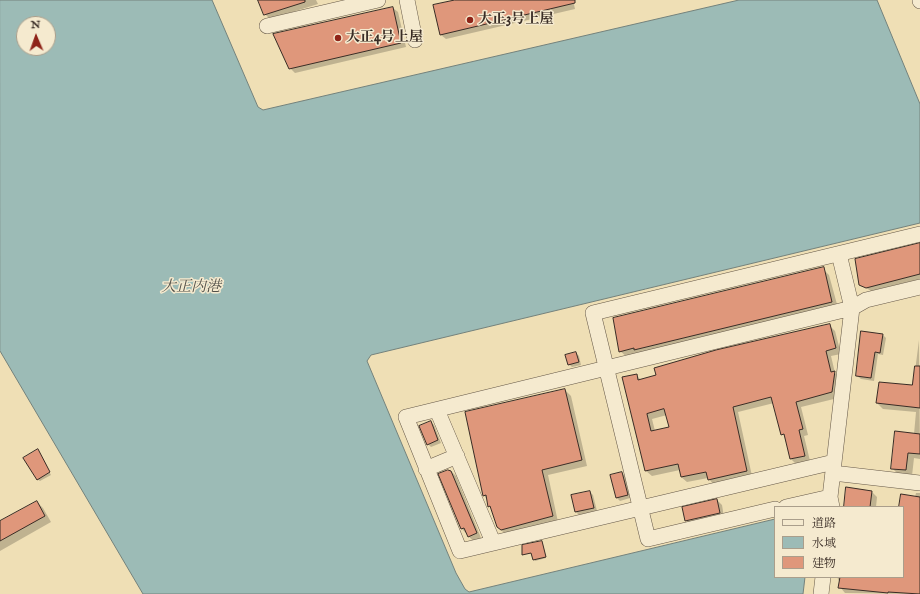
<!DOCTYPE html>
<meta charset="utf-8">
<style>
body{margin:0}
#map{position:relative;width:920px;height:594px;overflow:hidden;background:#efdfb5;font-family:"IM FELL English","Noto Serif JP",serif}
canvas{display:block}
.legend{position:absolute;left:774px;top:506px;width:130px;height:72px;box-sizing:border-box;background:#f5eacf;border:1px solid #aa9e8b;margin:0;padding:5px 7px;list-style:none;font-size:12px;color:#392c25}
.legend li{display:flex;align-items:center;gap:8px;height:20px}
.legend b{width:20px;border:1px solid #aa9e8b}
.north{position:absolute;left:16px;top:16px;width:40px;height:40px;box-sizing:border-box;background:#f5eacf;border:1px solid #aa9e8b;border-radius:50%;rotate:358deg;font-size:11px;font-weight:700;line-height:16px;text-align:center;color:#392c25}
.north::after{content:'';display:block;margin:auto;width:14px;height:18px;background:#8f2418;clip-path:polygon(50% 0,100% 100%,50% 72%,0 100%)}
</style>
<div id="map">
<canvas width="920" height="594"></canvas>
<ul class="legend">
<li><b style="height:5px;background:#f5eacf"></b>道路</li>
<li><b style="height:11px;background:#9cbbb6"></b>水域</li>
<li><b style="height:11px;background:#df977b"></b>建物</li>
</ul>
<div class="north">N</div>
</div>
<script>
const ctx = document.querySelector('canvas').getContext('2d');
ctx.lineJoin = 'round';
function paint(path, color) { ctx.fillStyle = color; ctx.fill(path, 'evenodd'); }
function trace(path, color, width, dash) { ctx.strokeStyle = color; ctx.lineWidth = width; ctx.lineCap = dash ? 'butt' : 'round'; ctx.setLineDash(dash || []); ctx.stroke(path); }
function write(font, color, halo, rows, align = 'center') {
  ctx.font = font + ' "IM FELL English","Noto Serif JP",serif'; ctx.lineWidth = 3; ctx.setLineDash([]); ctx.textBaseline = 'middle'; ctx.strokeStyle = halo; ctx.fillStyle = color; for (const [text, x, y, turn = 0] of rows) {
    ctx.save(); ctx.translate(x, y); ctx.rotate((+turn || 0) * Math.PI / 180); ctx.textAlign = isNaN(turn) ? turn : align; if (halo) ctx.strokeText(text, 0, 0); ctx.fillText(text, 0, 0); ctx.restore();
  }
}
const water = new Path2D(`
 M0,0H212L258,107L263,110L739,0H877L920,104V223L371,355L367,361L456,573L465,589L469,592L775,519V577H805L803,594H143L0,351ZM24,24H48V48H24Z`);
paint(water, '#9cbbb6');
trace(water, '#74827c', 1);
paint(new Path2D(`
 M259,0H316L318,4L270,19L265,14Z
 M459,0H573L575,9L446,39L441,35Z
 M393,8L398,12L406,47L295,73L290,68Z
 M920,244V279L871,291L860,284Z
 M823,269L829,275L838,308L627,357L620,351Z
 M829,325L835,331L841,354L831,356L835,373L840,378L838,398L801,407L808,435L804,436L810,461L796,464L791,459L774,403L738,412L752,476L714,485L708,478L687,482L681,477L680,470L652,476L646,471L636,375L641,380ZM667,415L670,428L655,431L652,419Z
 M883,335L886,338L883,355L878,354L874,381L861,379L857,376Z
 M919,340L920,459L914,458L912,476L898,474L892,468L914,434L916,412L883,409L877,403L913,387Z
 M576,353L579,356L581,365L572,367L569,364Z
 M565,390L571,396L587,466L548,475L558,522L507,535L497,527L493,510L484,495Z
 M431,422L434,425L441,443L431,447L428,444Z
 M38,451L51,475L40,481L37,479Z
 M451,471L456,476L481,538L473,541L462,529L440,474Z
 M622,473L625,476L630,498L620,501L617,498Z
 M847,488L872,492L877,497L876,507H845Z
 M590,492L593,495L597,511L579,515L576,512Z
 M916,493H920V594L845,593L840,587V583L837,577H903V507H901L915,497Z
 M717,500L722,505L724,517L691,525L686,520Z
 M37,502L43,508L51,522L0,551V522Z
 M542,542L546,558L535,561L532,553L523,554Z`), '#0003');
const building = new Path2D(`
 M258,0H305V2L264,15Z
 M455,0H575V3L440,35L433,5Z
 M393,7L401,43L289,69L273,34Z
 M920,243V274L866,288L859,285L855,259Z
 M824,267L832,302L634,350V348L619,352L613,318Z
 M830,324L836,348L826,351L831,372L835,371L832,392L796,402L803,429L799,430L805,456L790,459L784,434L781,435L771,397L733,407L747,471L708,480L706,472L681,477L678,464L645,471L622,377L637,374L638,380L656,375L654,368L716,350ZM664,409L669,427L651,431L647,414Z
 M861,331L883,334L880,353L875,352L871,378L856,376Z
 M576,352L579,362L568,365L565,355Z
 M915,366H920V408L876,403L879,382L912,385Z
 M565,389L582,460L542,470L553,516L501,530L497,527L490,506L488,507L486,495L483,496L465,412Z
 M431,421L438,440L427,445L419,426Z
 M895,431L920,434V454L908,453L906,470L891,469Z
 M38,449L50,472L37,480L23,458Z
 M448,470L451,471L477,533L468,537L464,528L461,529L438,474Z
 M622,472L628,495L616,498L610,475Z
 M846,487L872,491L870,507H844Z
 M590,491L594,508L575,512L571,495Z
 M901,494L920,497V594L888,592V593L838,588L840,577H903V507H899Z
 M717,499L720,513L685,521L682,507Z
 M37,501L45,516L0,541V521Z
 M542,541L546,557L533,560L531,553L522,555V545Z`);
paint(building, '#df977b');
trace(building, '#392c25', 1);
const minor = new Path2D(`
 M407,0L415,40
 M920,0V1
 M267,26L378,0
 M437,410L493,542
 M834,462L460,551L406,417L852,308L866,300L920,287
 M426,469L457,456
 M833,473L920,483
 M786,507L830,497
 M832,507L830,497L852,308L839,254
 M775,509L648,539L593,313L920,234
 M821,594L823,577`);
trace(minor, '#665949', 16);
trace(minor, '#f5eacf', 15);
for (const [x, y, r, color] of [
 [470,20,4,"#8f2418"],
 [338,38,4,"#8f2418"]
]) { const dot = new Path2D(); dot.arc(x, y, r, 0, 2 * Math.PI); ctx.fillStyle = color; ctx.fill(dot); trace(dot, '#f5eacf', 1.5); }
write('bold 14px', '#392c25', '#f5eacf', [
 ["大正3号上屋",478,20],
 ["大正4号上屋",346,38]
], 'left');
write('italic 15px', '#525049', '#f5eacf', [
 ["大正内港",191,288]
]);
</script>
